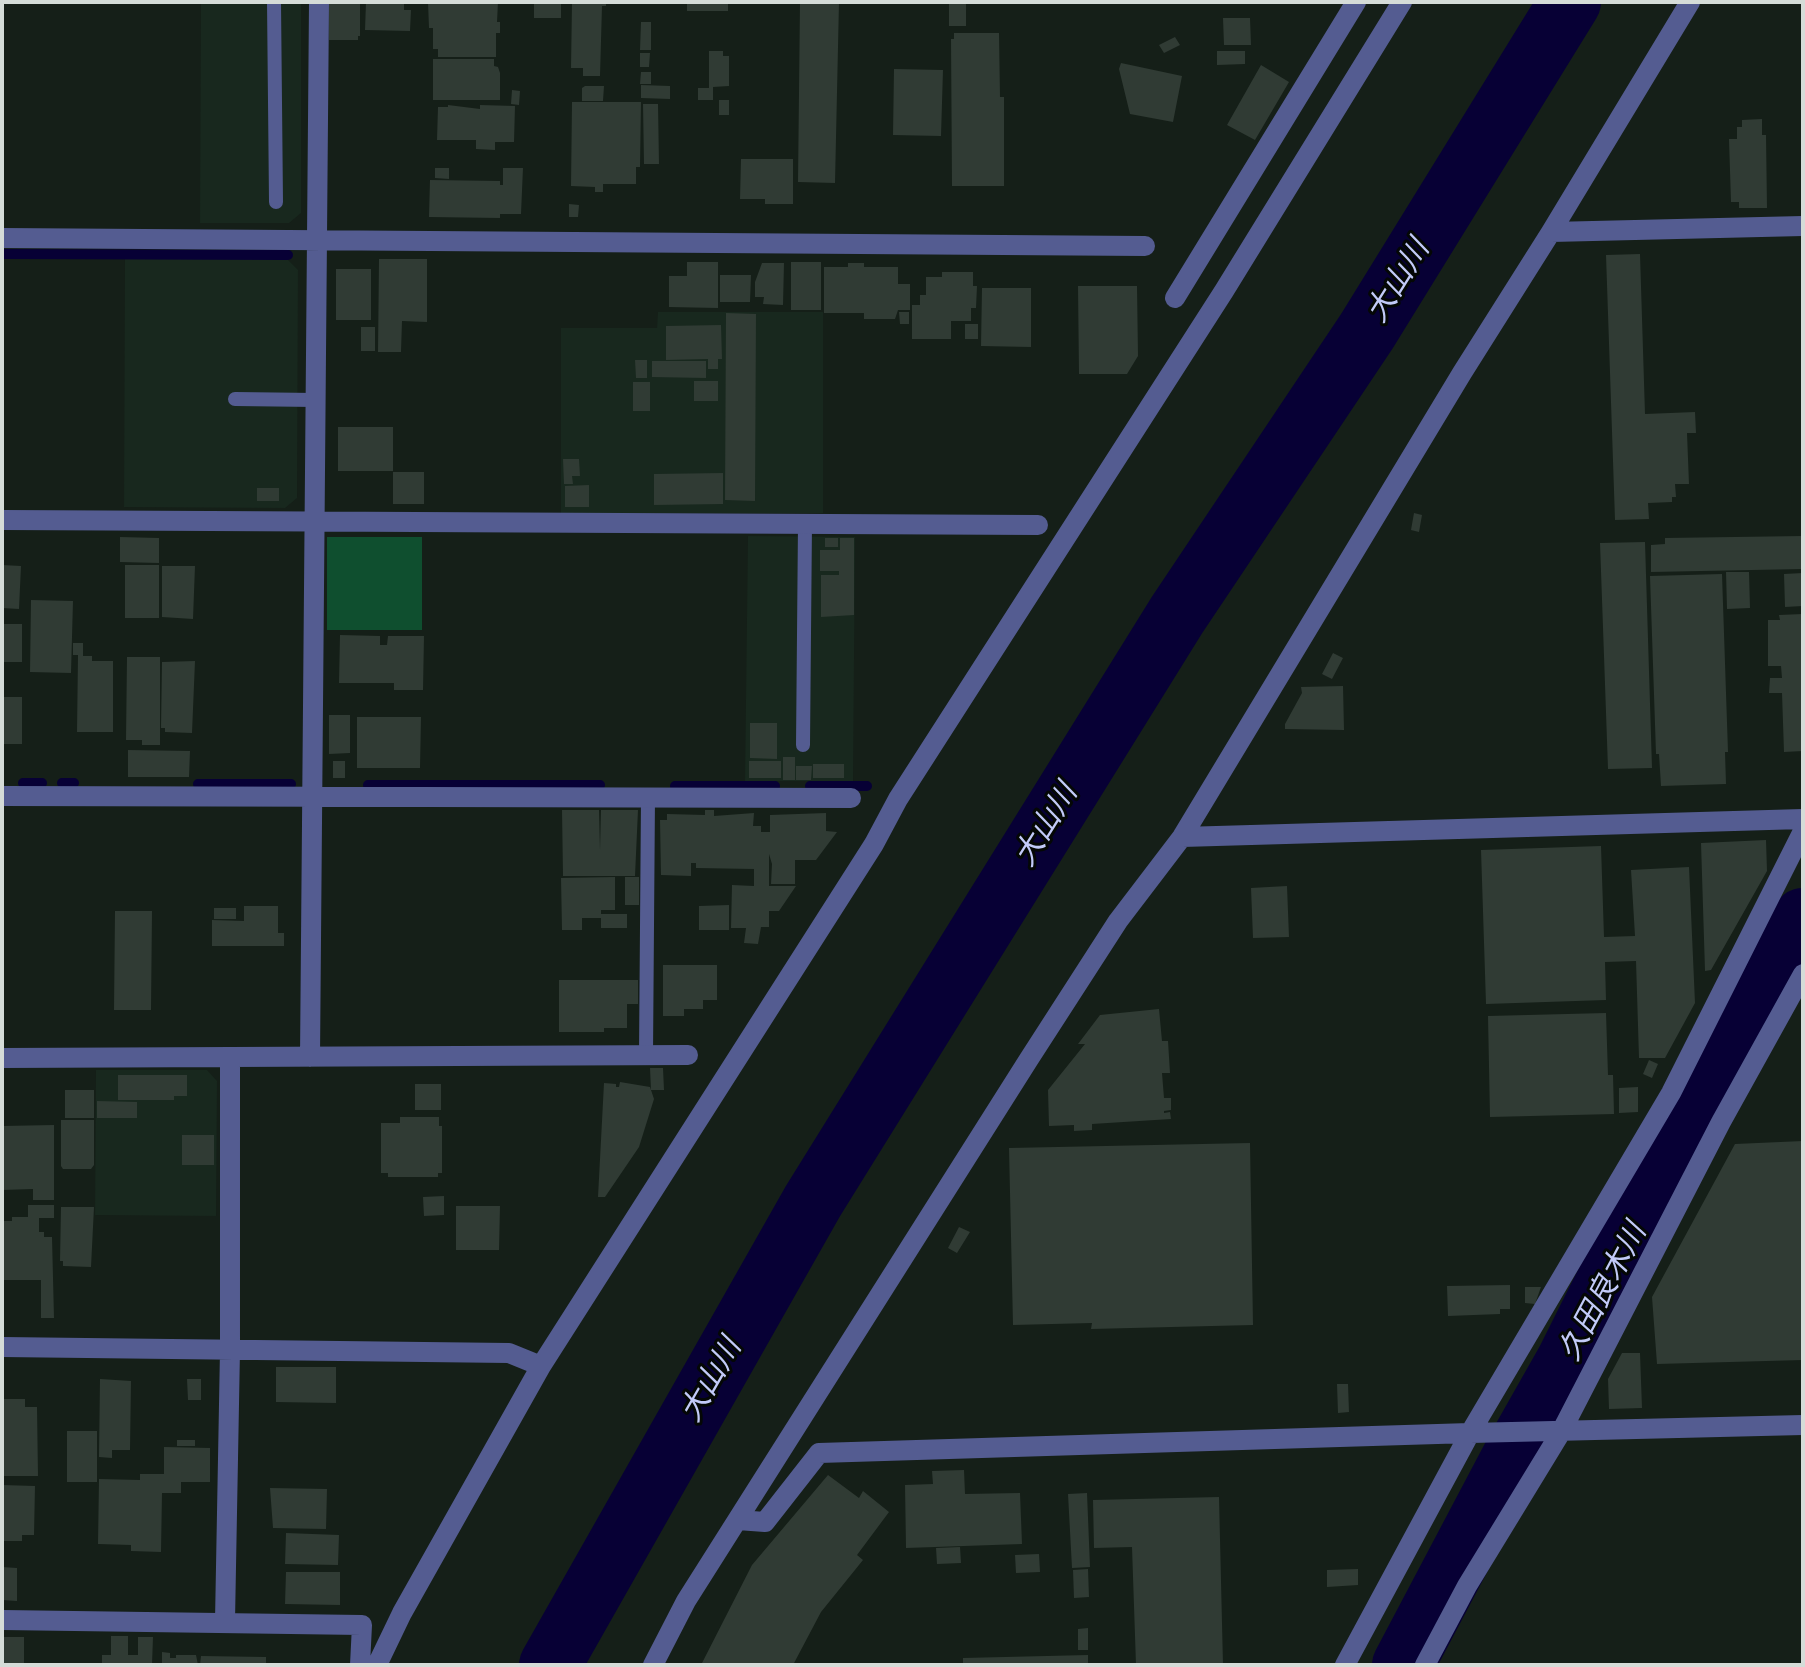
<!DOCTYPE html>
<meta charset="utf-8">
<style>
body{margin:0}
#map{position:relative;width:1805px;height:1667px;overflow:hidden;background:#151f18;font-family:Quicksand,sans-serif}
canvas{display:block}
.frame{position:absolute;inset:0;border:4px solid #d5dcd8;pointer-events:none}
</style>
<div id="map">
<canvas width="1805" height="1667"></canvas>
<div class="frame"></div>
</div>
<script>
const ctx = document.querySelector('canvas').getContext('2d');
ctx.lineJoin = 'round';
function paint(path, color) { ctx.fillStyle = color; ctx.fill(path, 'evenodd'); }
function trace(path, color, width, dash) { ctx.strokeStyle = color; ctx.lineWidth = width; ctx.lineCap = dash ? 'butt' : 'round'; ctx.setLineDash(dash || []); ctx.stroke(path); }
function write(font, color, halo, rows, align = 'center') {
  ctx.font = font + ' Quicksand,"Noto Sans JP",sans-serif'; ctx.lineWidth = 6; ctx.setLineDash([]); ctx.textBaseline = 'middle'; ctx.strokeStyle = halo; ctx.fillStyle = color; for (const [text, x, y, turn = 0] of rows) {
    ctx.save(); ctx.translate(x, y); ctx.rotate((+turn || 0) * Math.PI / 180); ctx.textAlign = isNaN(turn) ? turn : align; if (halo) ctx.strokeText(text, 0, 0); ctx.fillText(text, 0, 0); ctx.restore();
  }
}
paint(new Path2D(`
 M201,2H301V213L289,223H200Z
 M125,259H287L298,270L297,498L285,508L124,507Z
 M658,312H823V513H561V328H657Z
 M748,536L855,537L853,781H745Z
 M96,1070H207L217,1081L216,1216L95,1215Z`), '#18281e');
paint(new Path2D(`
 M327,537H422V630H327Z`), '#0f4f2f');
trace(new Path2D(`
 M2,254L288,255
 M23,783H42
 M62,783H74
 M198,784H291
 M368,785H600
 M675,786H775
 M810,786H867`), '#070035', 10);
trace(new Path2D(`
 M550,1665L813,1201L1177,615L1367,331L1570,2
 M1403,1665L1516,1451L1567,1361L1628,1239L1647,1210L1803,919`), '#070035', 62);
paint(new Path2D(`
 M329,2H360V36H358V40H329Z
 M366,2H404V10H411L410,31L365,30Z
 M428,2H498L497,22H500V33H496V57H438V49H433V28H429Z
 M534,2H561V18H534Z
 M572,2H606V6H602L600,76H583V68H571Z
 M687,2H728V11H687Z
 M800,2H839L835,183L798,182Z
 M949,2H966V26H949Z
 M1223,18H1250L1251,45H1224Z
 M641,22H651V50H640Z
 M954,33H999L1000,97H1004V186H952L951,39H954Z
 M1175,37L1180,45L1164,53L1159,45Z
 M709,51H723V56H729V86L713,87V100H698V88H709Z
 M1217,51H1245V64L1217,65Z
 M640,53H650L649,67H640Z
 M433,59H494V66L498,67L500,73V100H433Z
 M1121,63L1182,76L1173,122L1130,114L1119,69Z
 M1261,65L1289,82L1255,140L1227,125Z
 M894,69L943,70L941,136L893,135Z
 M641,72H651V84H640Z
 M641,85L670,86V99L641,98Z
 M585,86H604L603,101H582V88Z
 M512,90L520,91L519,105L511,104Z
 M719,100H729V115H719Z
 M572,102H641L640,167H636V184H603V192H595V187L571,186Z
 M643,104H658L659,164H644Z
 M448,105L480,109V105L515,106L514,142H495V150L476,149V140H437L438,107H448Z
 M1762,119V135H1766L1767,208H1739V202H1731L1729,139H1737V127H1742V120Z
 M741,159H793V204H765V199H740Z
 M435,168H449V179L435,178Z
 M503,168H523L521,214H500V218L429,217L430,180L500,181V185H503Z
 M569,204L579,205L578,217H569Z
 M1640,254L1645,414L1695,412L1696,433H1687L1689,484H1675L1676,497H1672V502L1648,503L1649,519L1615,520L1606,255Z
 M379,259H427V322L402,321L401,352H378Z
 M687,262H718V308L669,307V276H687Z
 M791,262H821V310H791Z
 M762,263H784L783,305L763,304L764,297H755V282Z
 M848,263H864V267H898V284H910V310H898L895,319H864V313H824V267H848Z
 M336,269H371V320H336Z
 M942,272H973V286H977L976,308H971V321H951V339H912V305H920V295H926V277H942Z
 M720,275H751L750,302H720Z
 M1078,286H1137L1138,356L1127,374H1079Z
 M982,288H1031V347L981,346Z
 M899,312H909V324H900Z
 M726,313L756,314L755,501L725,500Z
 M965,324H978V339H965Z
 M721,325L722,359H718V369H708V359L666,360V326Z
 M361,327H375V351H361Z
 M635,360H647V378H636Z
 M652,361H706V378L652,377Z
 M694,381H718V401H694Z
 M633,382H650V411H633Z
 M338,427H393V471H338Z
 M563,459H579L580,476H572L573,484H564Z
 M393,472H424V504H393Z
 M723,473V504L654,505V474Z
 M589,485V507H565V486Z
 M257,488H279V501H257Z
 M1414,513L1422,515L1419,532L1411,530Z
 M1803,536V569L1651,572V545L1665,544V538Z
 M120,537L159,538V563L120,562Z
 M825,538H838V547H825Z
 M840,538H854V615L821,617V575H839V571H820V550H840Z
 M1645,542L1652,768L1608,769L1600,543Z
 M2,565L21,566L19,609L2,608Z
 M125,565H159V618H125Z
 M162,566H195L193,619L162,617Z
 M1726,572H1749L1750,608L1727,609Z
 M1803,573V606L1785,607L1784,574Z
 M1722,574L1728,752H1725L1726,784L1661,786L1659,754H1656L1650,576Z
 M31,600L73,601L71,673L30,672Z
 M1803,614V751L1784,752L1782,693H1769L1770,678H1782L1781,666H1768V620H1780L1779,615Z
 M2,624H22V662H2Z
 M340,635L380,636V645H387L388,636H424L423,690H394V683H339Z
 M73,643H83V656H92V661H113V732H77L78,655H73Z
 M1333,653L1343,658L1332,679L1322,674Z
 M127,657H160V745H142V740H126Z
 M195,661L192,733L165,732V728H161L162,662Z
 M1343,686L1344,730L1285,729V724L1302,693L1301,687Z
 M2,697H22V744H2Z
 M329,715H350V753L329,754Z
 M357,717H421L420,768H357Z
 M750,723H777V759L750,758Z
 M128,750L190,751L189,777H128Z
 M783,757H795V780H783Z
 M333,761H345V778H333Z
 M749,761H781V778H749Z
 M813,764H844V778H813Z
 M796,766H812L811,780H796Z
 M562,810H599L600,850L601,810H638L635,876H563Z
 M705,810H714V816L754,813L753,826H761V832H770V815L826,813V831L837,832L816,860H795V884H771L772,864L769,854V886H796L779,911H769V927H761L758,944L744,943L746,928H731L732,885L754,886V869L696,868V863H691V876L661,875L660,820H667V814L705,815Z
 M1766,840L1767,871L1711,970L1705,971L1701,843Z
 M1601,846L1604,937L1635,936L1631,870L1689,867L1695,1003L1665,1058H1639L1636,961L1605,962L1606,1000L1486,1004L1481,850Z
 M615,877V910H601V914H627V928H601V918H582V930H562L561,878Z
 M625,877H639V905H625Z
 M1287,886L1289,937L1253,938L1251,888Z
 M729,905V930H699V906Z
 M244,906H278V933H284V946H212V920L244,921Z
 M214,908H236V919H214Z
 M115,911H152L151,1010H114Z
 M663,965H717V1000H703V1009H684V1016H663Z
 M559,980H638V1004H627V1028H604V1032H559Z
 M1159,1009L1162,1041H1168L1170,1073H1162L1164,1098H1171V1110L1164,1111V1113L1170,1112L1171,1119L1092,1124V1130L1074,1131V1125L1049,1126L1048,1090L1085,1044H1078L1100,1015Z
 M1606,1013L1608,1075H1613L1614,1114L1490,1117L1488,1016Z
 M1649,1060L1658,1064L1652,1078L1643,1074Z
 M650,1068H663L664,1090H651Z
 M118,1075H187V1096H174V1100H118Z
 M620,1082L650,1087L654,1099L639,1147L605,1197H598L604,1083L616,1084V1087H619Z
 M415,1084H441V1110H415Z
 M1638,1087V1112L1619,1113V1088Z
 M65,1090H94V1118H65Z
 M97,1101L137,1102V1118H97Z
 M400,1117H439V1126H442V1173H438V1177H388V1173H381V1123H400Z
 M61,1120H94V1165L91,1169H63L61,1166Z
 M54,1125V1200H33V1189L2,1190V1126Z
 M182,1135H214V1165H182Z
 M1803,1141V1360L1657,1364L1652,1297L1735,1144Z
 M1250,1143L1253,1325L1091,1329L1092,1323L1013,1325L1009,1148Z
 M444,1196V1215L424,1216L423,1197Z
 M28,1205H54V1218H39V1232H44V1237H52L54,1318H41V1280H2V1221H12V1217H28Z
 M456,1206H500L499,1250H456Z
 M61,1207H94L91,1267L63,1266V1261H60Z
 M959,1227L970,1232L957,1253L948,1248Z
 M1510,1285V1309H1500V1314L1448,1316L1447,1286Z
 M1525,1287H1541L1535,1304L1525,1303Z
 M1622,1353H1640L1642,1408L1609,1409L1608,1379Z
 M276,1367H336V1403L276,1402Z
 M100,1379L131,1381L130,1450H112V1458L99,1457Z
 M187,1379H201V1400H188Z
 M1337,1384H1348L1349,1412L1338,1413Z
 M2,1399H25V1407H37L38,1476H2Z
 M67,1431H97V1482H67Z
 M177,1440H195V1446H177Z
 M164,1447L210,1448V1482H181V1493H162L161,1552L131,1551V1545L98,1544L99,1479L140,1480V1474H164Z
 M964,1470L965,1494L1020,1493L1022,1544L906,1548L905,1485L933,1484L932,1471Z
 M828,1475L859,1498L863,1491L889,1512L857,1555L863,1560L821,1612L793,1665H701L752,1565Z
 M2,1485L35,1486L34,1535H22V1541H2Z
 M270,1488L327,1489L326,1529L273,1528Z
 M1087,1493L1090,1567L1072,1568L1068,1494Z
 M1219,1497L1223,1665H1136L1132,1547L1094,1548L1093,1500Z
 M286,1533L339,1535L338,1565L285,1564Z
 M960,1547L961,1563L937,1564L936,1548Z
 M1039,1554L1040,1572L1016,1573L1015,1555Z
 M2,1567L17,1568V1601L2,1600Z
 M1088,1569L1089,1597L1074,1598L1073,1570Z
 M1358,1569V1585L1327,1587V1570Z
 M286,1572H340V1605L285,1604Z
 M1088,1628V1650H1078V1629Z
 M111,1636H128V1655H138V1637H153L152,1665H102V1655H111Z
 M2,1637H24V1665H2Z
 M162,1652L170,1653V1658H176V1655H196L198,1665H162Z
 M1088,1655V1665H963V1658Z
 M201,1656L266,1657V1665H200Z`), '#303b34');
trace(new Path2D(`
 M274,2L276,202
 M235,399L315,400
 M803,745L805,523
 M646,1055L648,797`), '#545c91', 14);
trace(new Path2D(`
 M1551,232L1803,226
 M2,238L1145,246
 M1175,298L1356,2
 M2,520L1038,525
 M2,796L851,798
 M1182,837L1803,819
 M310,1057L319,2
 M2,1058L688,1055
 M2,1347L509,1353L541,1366
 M738,1520L765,1522L819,1453L1470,1433L1803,1425
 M2,1620L362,1625L360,1665
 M225,1621L230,1350V1057
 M377,1665L402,1613L541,1366L874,844L898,799L1224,291L1402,2
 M653,1665L686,1601L1029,1059L1118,921L1182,837L1462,373L1551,232L1690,2
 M1345,1665L1470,1433L1671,1093L1803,831
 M1425,1665L1467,1586L1561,1432L1721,1122L1803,974`), '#545c91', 20);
write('italic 30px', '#c2caf8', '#040705', [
 ["大山川",1398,281,-58],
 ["大山川",1046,825,-58],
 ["久田良木川",1603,1292,-62],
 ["大山川",711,1380,-60]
]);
</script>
